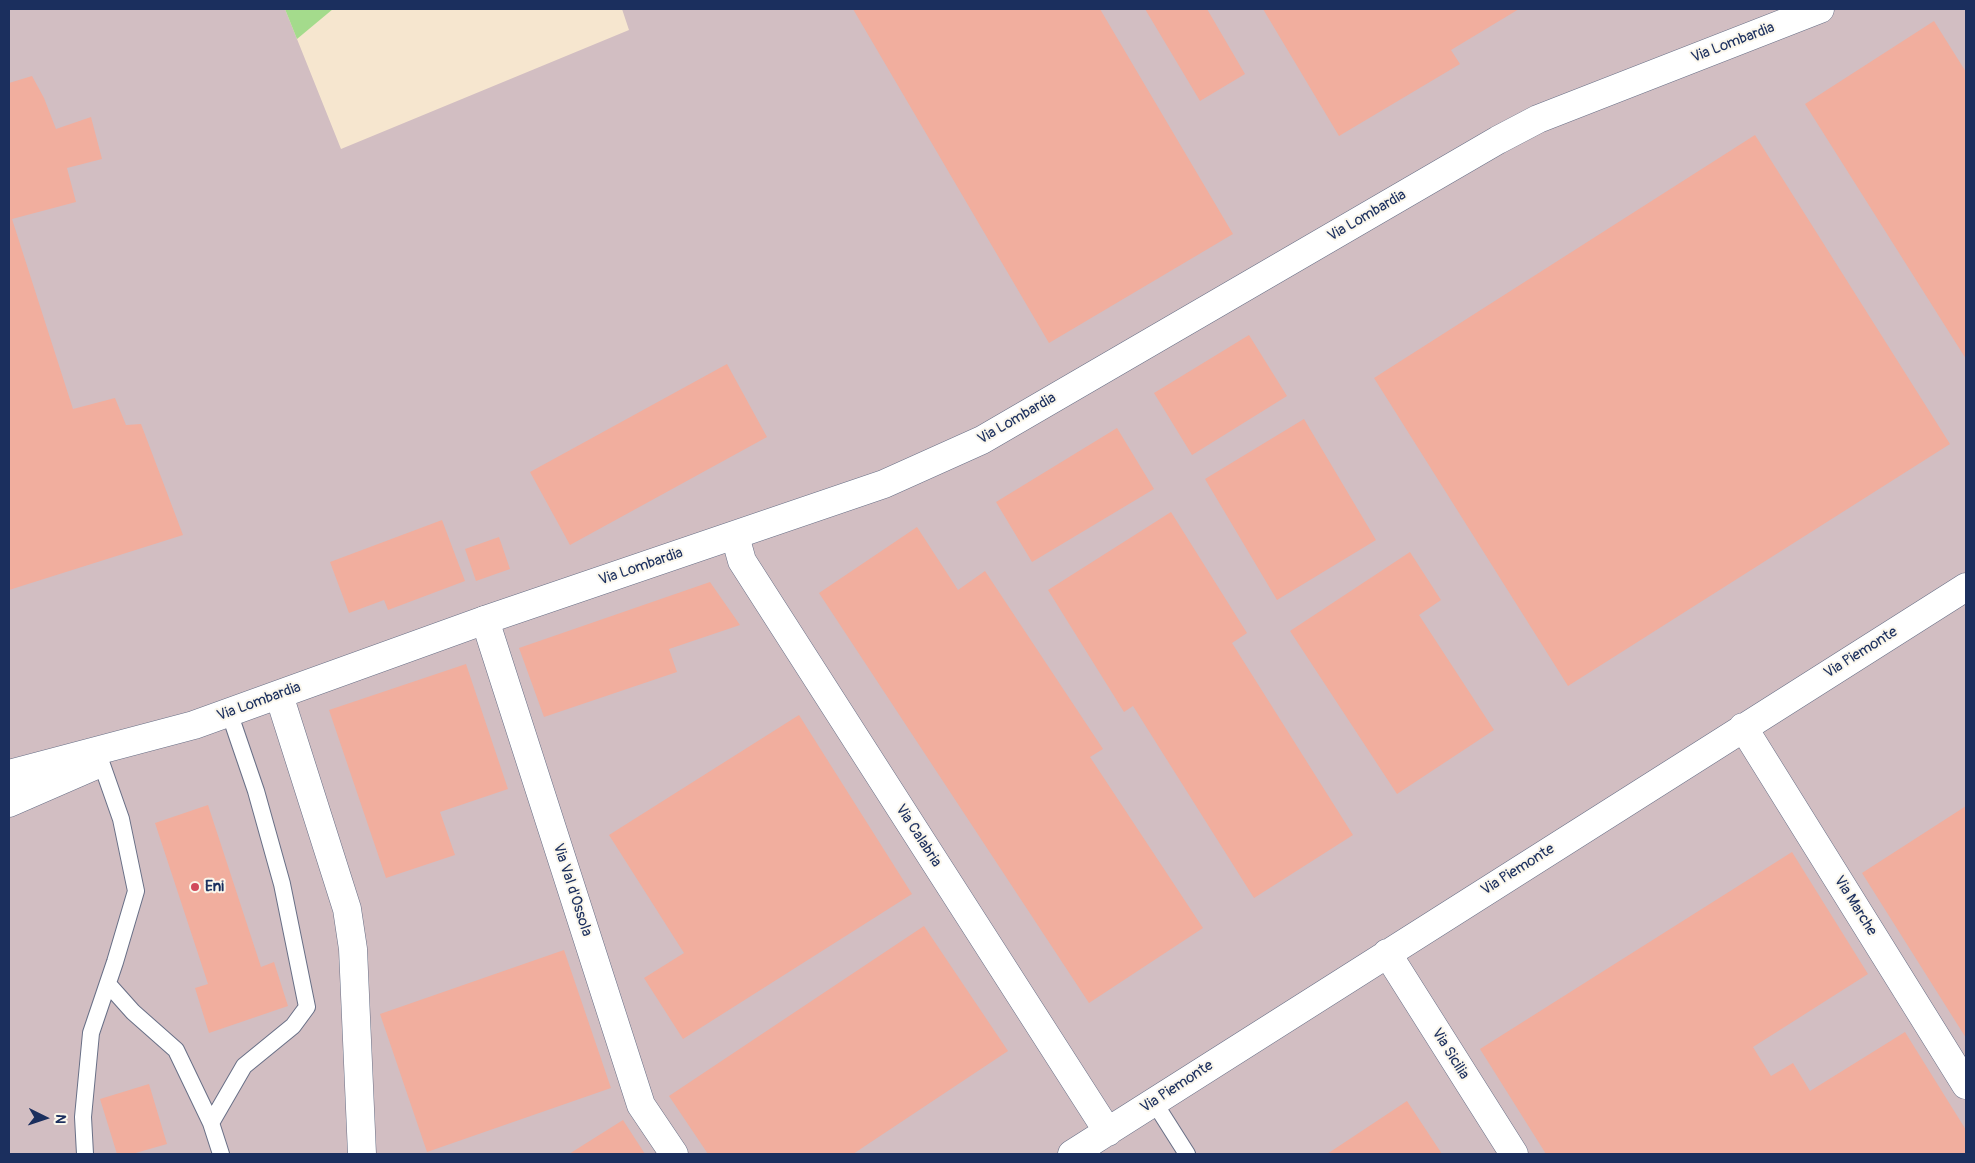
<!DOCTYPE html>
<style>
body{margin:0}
#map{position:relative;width:1975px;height:1163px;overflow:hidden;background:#f6e6cf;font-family:Pangolin,sans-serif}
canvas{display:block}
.frame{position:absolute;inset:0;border:10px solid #1b2f5e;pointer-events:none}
.north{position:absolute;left:20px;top:1093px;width:50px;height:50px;-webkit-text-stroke:4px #fbf7ec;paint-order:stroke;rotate:94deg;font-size:14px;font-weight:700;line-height:20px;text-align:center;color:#1b2f5e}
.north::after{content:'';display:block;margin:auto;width:18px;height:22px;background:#1b2f5e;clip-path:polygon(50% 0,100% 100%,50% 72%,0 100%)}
</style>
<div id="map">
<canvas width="1975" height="1163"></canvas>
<div class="frame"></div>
<div class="north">N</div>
</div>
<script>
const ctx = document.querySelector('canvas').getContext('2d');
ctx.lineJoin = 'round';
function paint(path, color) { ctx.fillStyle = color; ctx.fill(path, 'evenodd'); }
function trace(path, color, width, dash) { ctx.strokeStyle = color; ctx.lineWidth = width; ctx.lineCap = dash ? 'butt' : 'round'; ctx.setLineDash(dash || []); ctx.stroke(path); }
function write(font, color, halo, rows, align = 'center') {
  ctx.font = font + ' Pangolin,sans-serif'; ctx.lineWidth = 4; ctx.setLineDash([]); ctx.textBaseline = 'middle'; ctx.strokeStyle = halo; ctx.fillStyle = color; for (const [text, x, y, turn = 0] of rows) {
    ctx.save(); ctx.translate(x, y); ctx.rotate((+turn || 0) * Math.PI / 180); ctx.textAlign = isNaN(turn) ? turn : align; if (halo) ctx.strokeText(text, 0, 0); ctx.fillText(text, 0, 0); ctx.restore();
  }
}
paint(new Path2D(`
 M9,9H285L341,149L629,30L622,9H1966V1154H9Z`), '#d2bec2');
paint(new Path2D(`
 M285,9H333L297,39Z`), '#a4db8c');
paint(new Path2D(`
 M853,9H1100L1233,234L1049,343Z
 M1145,9H1207L1245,74L1200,101Z
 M1263,9H1519L1451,50L1460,64L1339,136Z
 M1934,21L1966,72V359L1805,104Z
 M32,76L44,98L56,129L91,117L102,159L67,168L76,202L12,219L73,409L115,398L126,425L141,424L183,535L9,590V83Z
 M1755,135L1950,444L1568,686L1374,378Z
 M1249,335L1287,396L1192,455L1154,393Z
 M727,364L767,437L570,545L530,472Z
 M1304,419L1376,540L1277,600L1205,479Z
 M1117,428L1154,489L1032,562L996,502Z
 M1171,512L1247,633L1232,643L1353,835L1254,898L1133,706L1124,712L1048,590Z
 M442,520L465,581L388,610L384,600L349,613L330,562Z
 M917,527L958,590L985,571L1103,749L1090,757L1203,928L1089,1003L819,593Z
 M499,537L510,569L476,581L465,549Z
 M1410,552L1441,600L1419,615L1494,730L1397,794L1290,631Z
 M710,582L740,625L669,649L677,672L544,717L519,648Z
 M466,664L508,789L440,812L455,855L386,878L329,710Z
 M799,715L912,894L683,1039L644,978L684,953L609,835Z
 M208,805L261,967L274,962L288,1006L209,1033L195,988L208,984L155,823Z
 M1966,806V1038L1862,873Z
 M1792,852L1868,974L1753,1047L1771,1076L1793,1063L1810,1091L1905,1032L1966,1130V1154H1546L1480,1049Z
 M924,926L1008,1051L853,1154H708L669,1096Z
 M564,950L611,1088L427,1152L380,1014Z
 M149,1084L167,1144L132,1154H117L100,1099Z
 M1407,1101L1442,1154H1327Z
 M623,1120L645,1154H569Z`), '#f1ae9e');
const lane = new Path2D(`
 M108,984L133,1012L176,1050L211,1123L221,1154
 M1154,1102L1187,1154
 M211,1123L244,1066L293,1026L307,1007L282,884L256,791L229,712
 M85,1154L83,1117L91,1033L115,962L136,891L121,819L101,762`);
const street = new Path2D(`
 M735,536L742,561L1108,1132
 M485,620L641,1105L674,1154
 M279,695L347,909L353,949L362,1154
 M1743,727L1966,1085
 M1387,953L1514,1154
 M1072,1154L1966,587`);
const secondary = new Path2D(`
 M9,774L194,725L485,620L884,484L982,440L1498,140L1538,119L1820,9
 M9,803L94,766`);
trace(lane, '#686f86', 18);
trace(street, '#686f86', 29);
trace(secondary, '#686f86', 29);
trace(lane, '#fff', 16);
trace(street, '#fff', 28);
trace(secondary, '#fff', 28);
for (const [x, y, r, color] of [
 [195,887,5,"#d1495b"]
]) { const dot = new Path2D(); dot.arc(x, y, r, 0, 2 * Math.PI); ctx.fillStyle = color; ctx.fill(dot); trace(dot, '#fbf7ec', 2); }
write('15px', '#1b2f5e', '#fbf7ec', [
 ["Via Lombardia",1733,43,-21],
 ["Via Lombardia",1367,216,-30],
 ["Via Lombardia",1017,419,-30],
 ["Via Lombardia",641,567,-19],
 ["Via Piemonte",1861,653,-32],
 ["Via Lombardia",259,702,-20],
 ["Via Calabria",918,836,57],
 ["Via Piemonte",1518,870,-32],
 ["Via Val d'Ossola",572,890,72],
 ["Via Marche",1855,906,58],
 ["Via Sicilia",1450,1054,58],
 ["Via Piemonte",1177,1087,-33]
]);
write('bold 15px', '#1b2f5e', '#fbf7ec', [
 ["Eni",205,887]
], 'left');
</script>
